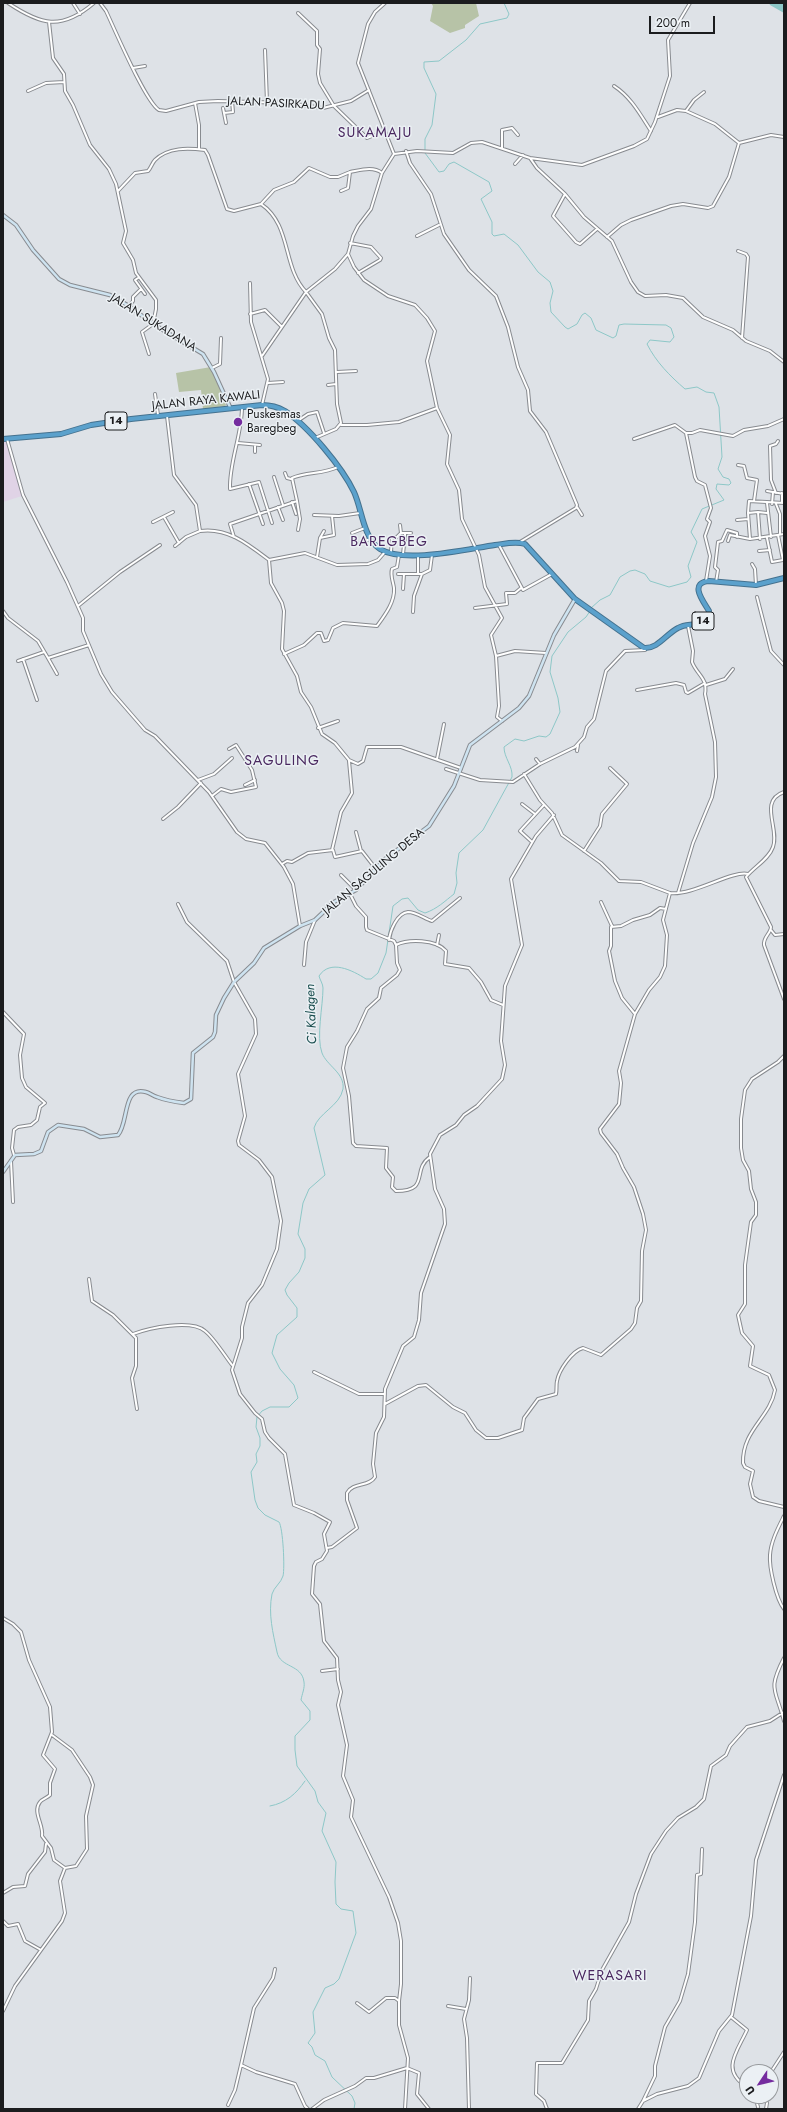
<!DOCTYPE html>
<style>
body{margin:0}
#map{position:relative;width:787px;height:2112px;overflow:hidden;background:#dee2e7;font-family:Jost,sans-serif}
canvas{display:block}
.frame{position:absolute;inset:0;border:4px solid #1b1c1e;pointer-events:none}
.north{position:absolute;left:739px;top:2064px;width:40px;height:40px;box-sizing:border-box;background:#ebf0f4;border:1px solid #989b9e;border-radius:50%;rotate:235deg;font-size:11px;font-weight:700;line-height:16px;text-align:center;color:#1b1c1e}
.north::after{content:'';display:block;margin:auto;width:14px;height:18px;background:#752c9f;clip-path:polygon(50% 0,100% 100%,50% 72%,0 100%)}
.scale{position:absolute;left:649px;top:16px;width:66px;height:18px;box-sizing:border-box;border:2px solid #1b1c1e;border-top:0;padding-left:5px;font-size:12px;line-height:14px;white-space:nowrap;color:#1b1c1e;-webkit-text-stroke:3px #ebf0f4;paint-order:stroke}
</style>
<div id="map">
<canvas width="787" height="2112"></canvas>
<div class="frame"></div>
<div class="north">U</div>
<div class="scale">200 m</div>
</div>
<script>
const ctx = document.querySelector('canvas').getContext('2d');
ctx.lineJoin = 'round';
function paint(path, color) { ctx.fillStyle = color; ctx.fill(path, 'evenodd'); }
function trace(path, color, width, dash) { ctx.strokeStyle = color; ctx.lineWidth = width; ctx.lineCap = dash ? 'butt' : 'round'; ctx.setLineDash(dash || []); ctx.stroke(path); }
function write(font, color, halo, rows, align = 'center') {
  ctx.font = font + ' Jost,sans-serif'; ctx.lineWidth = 3; ctx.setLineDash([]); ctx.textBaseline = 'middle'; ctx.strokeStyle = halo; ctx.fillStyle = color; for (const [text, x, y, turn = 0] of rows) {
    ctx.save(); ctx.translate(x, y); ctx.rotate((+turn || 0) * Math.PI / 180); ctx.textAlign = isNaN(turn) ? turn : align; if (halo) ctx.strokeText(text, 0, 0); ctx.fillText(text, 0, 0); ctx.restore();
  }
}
paint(new Path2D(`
 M3,440H7L12,453L16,477L22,496L3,502Z`), '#e0d3e6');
paint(new Path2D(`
 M431,3H476L479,16L465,25V28L450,33L430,21L433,6Z
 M211,367L226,405L225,406L203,409L201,390L179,392L176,373Z`), '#b7c3a7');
paint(new Path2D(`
 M769,3H784V13L770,5Z`), '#8dc7c7');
trace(new Path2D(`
 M504,3L509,14L507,18L480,24L466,40L439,61L424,62V68L436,94L432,125L425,139V153L439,172L444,171L449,164L454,162L489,182L492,191L481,199L492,222V234L494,236L504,234L518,245L538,272L550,282L553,291L550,303L551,312L565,327L568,329L577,324L582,315L585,313L591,318L596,330L613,338L616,336L619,325L624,324L666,325L671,328L674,337L670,342L650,340L647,344C656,362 670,376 685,389L697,387L706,392L714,393L719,407L722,457L718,469L723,477L729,479L731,483L729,485L717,484L716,489L724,500L702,509L691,532L697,542L688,566L691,577L687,582L669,587L650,581L645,574L635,570L630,571L620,577L610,595L600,600L591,608
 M270,1806C286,1803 296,1794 305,1781
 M354,2109L355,2103L352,2096L332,2077L325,2061L315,2055L312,2047L308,2043L315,2033L313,2012L325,1988L334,1984L339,1979L356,1933L353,1911L341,1909L336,1904L335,1882L336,1862L322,1831L326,1813L318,1802L315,1791L297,1766L295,1750V1736L310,1720V1711L301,1700C302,1694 305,1688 304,1682C302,1664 280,1668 277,1652C273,1633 268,1614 272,1594C274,1587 281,1583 283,1576C285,1568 283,1528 279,1522L265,1515L258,1508L255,1500L251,1472L257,1462L256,1454L260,1446V1438L256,1427L257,1417L262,1411L270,1407H289L298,1398L294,1385L280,1369L272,1353L277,1335L297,1317V1308L287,1295L285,1290L289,1283L299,1272L305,1258V1249L298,1234L303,1203L309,1189L325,1175L314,1128C318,1113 340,1106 343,1089C345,1073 327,1066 322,1053C316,1037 323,1006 323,988C323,984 320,980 319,976C330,959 352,970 366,979H371L378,973L386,953L393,906L402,899L408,898L418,910L425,913C437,909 445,901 454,894L457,883L456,873L459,853L483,830L512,777C513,766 504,758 504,747L515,739L524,741L539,736L546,737L550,734L560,712L558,698L550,672L552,656L568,632L586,617L590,611`), '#8dc7c7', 1);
const street = new Path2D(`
 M8,3C41,25 61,31 94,3
 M73,3L80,14
 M100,3L106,11C115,30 145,101 159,110L166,111L199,102L218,101L288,103L323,108L351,101L369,90
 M385,3L375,12L368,24L358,63L394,154
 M298,13L317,31V45L320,49L318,74L320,83L334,106L367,138L385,131
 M49,22L53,58L64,74L65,91L73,105L90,145L109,169L116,184L126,231L123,243L133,260L136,273L156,300V309L153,324L142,332L149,354
 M265,50L267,102
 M133,68L145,66
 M614,86C631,97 640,114 651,131
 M28,91L46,83L64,82
 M195,103L199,125V149
 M223,108L226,123
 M686,111L694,100L704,92
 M224,113L233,112L232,101
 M658,117L677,110L686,111L715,124L739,143L771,135L784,137
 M502,148V130L512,128L518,135
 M406,151L410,163L431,194L444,234L469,270L496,296L508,327L518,367L528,390L530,411L546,432L577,505L576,508L520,542
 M530,158L537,168L565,194L584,217L612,241L631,282L638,292L645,296L666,295L683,298L703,317L733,330L746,341L770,351L784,362
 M515,164L523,155
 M118,191L135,173L148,171C151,168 152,163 155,160C168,147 188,148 205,150L208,155L227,209L234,211L261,204C292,225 282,267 306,292L335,269L348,254
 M341,191L348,188L350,172C361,170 373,166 382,173
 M565,194L553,216L576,242L580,244L597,229
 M261,204L274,190L294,182L309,168L330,177H338L350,172
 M417,236L439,225
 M607,237L621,225L631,220L671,206L683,204L708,208L713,206L729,177L739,143
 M350,243L371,247L381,258L380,260L358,273
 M738,251L746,254L748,257L742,338
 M138,278L135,280L145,294
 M250,283L251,322L268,379L262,405
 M129,306L133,301V297L141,289
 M250,314L265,310L282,327
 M262,356L306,292L322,314L329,338L335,350L337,404L341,423L336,429L315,438
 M212,368L220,364L221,338
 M337,372L356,371
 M268,383L283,382
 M328,385L336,384
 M155,394L158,415
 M242,407C242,435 229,462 230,489L259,482L272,523
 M167,416L174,475L196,505L200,531L186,537L175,546
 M299,420L308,414L317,412L324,433
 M341,425H367L399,422L437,408
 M686,433H692L700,430L733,436L744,430L768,426L784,419
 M7,439L23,495L67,582L83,618V631L101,674L112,692L145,730L155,736L209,792L237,832L246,839L265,843L284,867L293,884L300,926
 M634,439L675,425L686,433L695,477L697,481L705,485L711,508L707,519L710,522L705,536L710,556L706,581
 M238,443L260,445
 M255,446V452
 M738,465L744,466L747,478L757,480L754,501
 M285,473L287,478L291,479
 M274,477L283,505
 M249,484L263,524
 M767,491L784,494
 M776,493L771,480L770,446L776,444L778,441
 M297,501L300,519L298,530
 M292,502L296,514
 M767,503L771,537
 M782,503V493
 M772,504L773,492
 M776,504L780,514V534
 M278,507L283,520
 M577,507L582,515
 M748,513L758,512
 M314,515L339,516L360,513
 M164,517L179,543
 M737,520L748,519
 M153,522L173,512
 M400,525L401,533
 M200,531C227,527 248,544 269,560
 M352,533L365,528
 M405,533V541
 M234,537L230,524L297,501L292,478C307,472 323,474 338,467
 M320,538L334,535L332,516
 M767,538L772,562L783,560L778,535
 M750,539L748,513L749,501L784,503
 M760,539L758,512L767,513
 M728,541L730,535L750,539L784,534
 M360,543L370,539
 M499,545L523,590L552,574
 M759,551L770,550
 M385,552L378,560L368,564L337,565L305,553L269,560L271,583L282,603L284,611L282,649L297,676L301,692L311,707L322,734L335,743L349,760L358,764L363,761L367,747H401L461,768
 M391,552L392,537H397L401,533H411
 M403,554L404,545
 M317,557L320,538L324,531
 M752,564L755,569L756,585
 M398,574H422
 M418,574V555
 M716,582L718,570L715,567L718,542L722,541L727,530L737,533V537
 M403,589L404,574
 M757,597L771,651L784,665
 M78,606L120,572L160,545
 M475,608L507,604L506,593H515L521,588
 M3,611L8,618L38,641L48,658
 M413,612L414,596L422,574L430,570L432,555
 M284,654L304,645L317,633H321L324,641L328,640L333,628L343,623L377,626C385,615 395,602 394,588C393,581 390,575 392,569L397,567L399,555
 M496,656L515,651L546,653
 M23,659L37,700
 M18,661L44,652
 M57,674L48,658L89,645
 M706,685L725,679L733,669
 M637,690L676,683L684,685L686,692L688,693L705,683
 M502,721L497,717L499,706L496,656L491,635L502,618L485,587L479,555L462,519L459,490L447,464L450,435L437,408L427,361L435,331L427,318L415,305L388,296L364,280L354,267L348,254L353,236L358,226L371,209L382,173L394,154L417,151L453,153L471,143L482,142L530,158L582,165L634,146L647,139L655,122L670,76L668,40L690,3
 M318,728L338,721
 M577,751L578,745
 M437,759L444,724
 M536,759L540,764
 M446,769L480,780L513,782L540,764L575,747L584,737L587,727L594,719L606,671L625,651L645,650
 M524,774L540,800L552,813L562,835L601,863L619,881L641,882L670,893
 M198,780L214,774L232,758
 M245,785L255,780
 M784,792C758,801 780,829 773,847C769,859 754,867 746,877L771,927C771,933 763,937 764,945L784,999
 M212,796L221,789L231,792L256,787L252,770L236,745L229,749
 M522,804L535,814
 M163,819L178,807L201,783
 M356,832L361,851
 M532,842L520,831L544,805
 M332,850L341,812L352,793L349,761
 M584,851L600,826L602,814L627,784L610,768
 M282,864L287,861L292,862L308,853L333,850L335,857L362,851L376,869
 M341,875L356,890
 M678,893L693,843L712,797L716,777L715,742L705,694C708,678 697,675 692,662L693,651L688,626
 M350,894L356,906L366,917V927L367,930L394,941L396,945C408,939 436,939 446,951L445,964L469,968L481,982L491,1000L503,1005
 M601,902L612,926
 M178,904L187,922L227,961L234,982L255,1019L256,1034L238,1074L245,1116L238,1141L239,1145L259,1160L272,1177L281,1221L277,1249L262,1285L248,1303L242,1327V1338L232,1370L240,1394L255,1413L262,1419L265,1432L269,1438L285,1454L294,1505L314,1513L330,1522L324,1534L327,1551L322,1559L316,1562L314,1566L312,1594L320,1604L324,1641L337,1658L338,1680L341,1692L338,1705L347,1745L343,1776L353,1800L351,1817L389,1897L398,1923L401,1941V1984L399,2001
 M771,930L775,935L784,934
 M389,940C390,931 397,913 408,912C416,912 425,919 432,921L460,898
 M396,945L397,963L400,970L397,975L381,988L379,998L367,1009L357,1031L347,1047L343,1068L349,1096L353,1143L356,1146L387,1148L386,1168L393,1177L392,1187L396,1191C431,1191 411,1170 430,1157
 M437,945L439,935
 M304,965L306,942L315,920
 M3,1012L24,1034L20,1055L22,1078L26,1087L45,1103L40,1107L37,1120L31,1125L18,1127L14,1130L12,1148L14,1155
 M635,1014L622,998L615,981L609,951L611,946V927L621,926L633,920L650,915L660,908L666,909
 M784,1056L778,1062L752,1079L745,1090L741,1119V1148L743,1160L749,1171L751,1189L756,1202V1215L751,1222L745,1265V1304L738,1315L742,1333L753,1346L750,1366L769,1375L775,1390C770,1418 742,1430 743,1463L745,1467L753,1471L750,1484L753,1497L759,1501L784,1507
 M11,1161L13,1202
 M89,1279L92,1301L113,1315L136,1338V1366L132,1378L137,1409
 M133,1334C149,1328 191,1319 205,1331C214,1338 225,1356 232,1365
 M314,1372L359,1394H385
 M385,1404L418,1386L426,1385L453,1407L465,1413L476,1430L486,1438H498L522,1430L524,1418L538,1399L556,1394C557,1390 556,1385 557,1381C559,1370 572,1351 583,1348L601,1355L631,1329L635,1323L637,1308L641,1301L642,1251L646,1230L643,1214L634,1187L623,1168L617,1154L601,1133L600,1129L619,1104L621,1083L619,1071L635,1014L649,990L660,977L665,966L667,935L663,920L670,893C693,896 732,870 748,874
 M784,1516C778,1528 771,1541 770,1555C769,1567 776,1599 784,1609
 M327,1548L332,1547L357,1528L347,1500V1493C353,1482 369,1487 375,1477L373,1464L376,1433L384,1417L385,1389L403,1346L414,1337L419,1320L421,1293L445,1224L444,1209L435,1189L430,1154L440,1135L456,1125L464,1115L477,1106L502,1079L505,1065L501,1041L505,986L522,945L511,879L536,836L554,815
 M3,1618L13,1624L21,1632L29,1660L50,1707L52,1732L43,1755L55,1769L50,1783V1795C47,1798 42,1799 40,1802C32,1812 44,1825 42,1836L51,1848L54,1860L65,1868L60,1881L65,1913L62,1921L15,1986L3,2011
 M784,1658C767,1691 776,1689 784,1721
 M322,1671L338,1669
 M52,1735L72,1750L90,1777L93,1785L86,1816L87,1849L76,1866L65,1868
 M3,1893L13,1887L25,1886L28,1874L45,1852L46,1844
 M3,1921L8,1926L18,1924L25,1941L41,1950
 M275,1969L273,1978L254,2008L241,2065L256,2072L295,2084L305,2106L308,2109
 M357,2003L369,2012L386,1998H395L399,2001V2025L408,2058L405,2109
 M448,2006L466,2009
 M731,2017L747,2030C737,2052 720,2070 747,2087
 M771,2072L784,2052
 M755,2096L758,2107
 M765,2096L767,2103L766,2109
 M643,2101L655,2076V2066L665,2027L680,2001L688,1974L695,1922L697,1875L701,1874L702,1849
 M228,2105L235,2090L241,2065
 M312,2109L324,2100L355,2086L366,2078H374L407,2068L419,2073L417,2094L429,2109
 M469,2109L467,2038L464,2019L469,2000L470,1978
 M547,2109L544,2101L536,2094L537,2063H562L588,2020L589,2001L596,1989L602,1970L629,1922L636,1894L651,1854L666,1831L678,1818L696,1807L704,1799L711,1766L726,1755L730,1746L747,1727L770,1721L784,1712
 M638,2109L643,2101L657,2094L688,2086L699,2078L719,2031L732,2015L751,1916L756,1860L784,1775`);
const secondary = new Path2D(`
 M3,215L16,225L33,250L59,279L70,285L110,295L129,306L153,324L203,354L214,372L230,407
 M3,1172L15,1155L34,1154L41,1151L48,1132L58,1125L84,1129L100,1137L118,1135C129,1123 122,1085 146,1092C150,1093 153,1096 157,1097C165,1100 176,1102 184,1103L191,1099L193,1053L213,1037L215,1032L216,1015L224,998L234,982L254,963L264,948L300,926L315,920L334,902L356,890L385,859L429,826L454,786L470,745L519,708L529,696L554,635L575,599`);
const highway = new Path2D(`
 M3,439L61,434L91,425L131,419L262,405C270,405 278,407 285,411C308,426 342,467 354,492C362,509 363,538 380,549C404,564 467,549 495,545C504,544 515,541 525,544L575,599L644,648C658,649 666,634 678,628C688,622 696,628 707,618L709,611C704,602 688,583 709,581L756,585L784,578`);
trace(street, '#888b90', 4);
trace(secondary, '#888b90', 4.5);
trace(highway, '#45728f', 6);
trace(street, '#fff', 2);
trace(secondary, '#cee3f0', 2.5);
trace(highway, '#5ba1cc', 4);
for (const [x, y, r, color] of [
 [238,422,5,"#752c9f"]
]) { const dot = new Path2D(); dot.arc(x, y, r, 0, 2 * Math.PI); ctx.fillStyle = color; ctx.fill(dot); trace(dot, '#ebf0f4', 1.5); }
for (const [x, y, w] of [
 [116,421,22],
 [703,621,22]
]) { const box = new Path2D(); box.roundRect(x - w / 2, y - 9, w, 18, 3); ctx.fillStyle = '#ebf0f4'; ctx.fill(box); trace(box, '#1b1c1e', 1); }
write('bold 11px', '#1b1c1e', null, [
 ["14",116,421],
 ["14",703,621]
]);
write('12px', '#1b1c1e', '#ebf0f4', [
 ["JALAN PASIRKADU",276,104,3],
 ["JALAN SUKADANA",153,323,32],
 ["JALAN RAYA KAWALI",206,401,-6],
 ["JALAN SAGULING DESA",374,872,-40]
]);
write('12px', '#1b1c1e', '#ebf0f4', [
 ["Puskesmas",247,415],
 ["Baregbeg",247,429]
], 'left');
write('italic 13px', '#1c4f50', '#ebf0f4', [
 ["Ci Kalagen",312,1014,-92]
]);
ctx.letterSpacing = '1px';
write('14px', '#49275f', '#ebf0f4', [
 ["SUKAMAJU",375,134],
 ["BAREGBEG",389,543],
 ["SAGULING",282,762],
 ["WERASARI",610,1977]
]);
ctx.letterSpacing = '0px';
</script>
